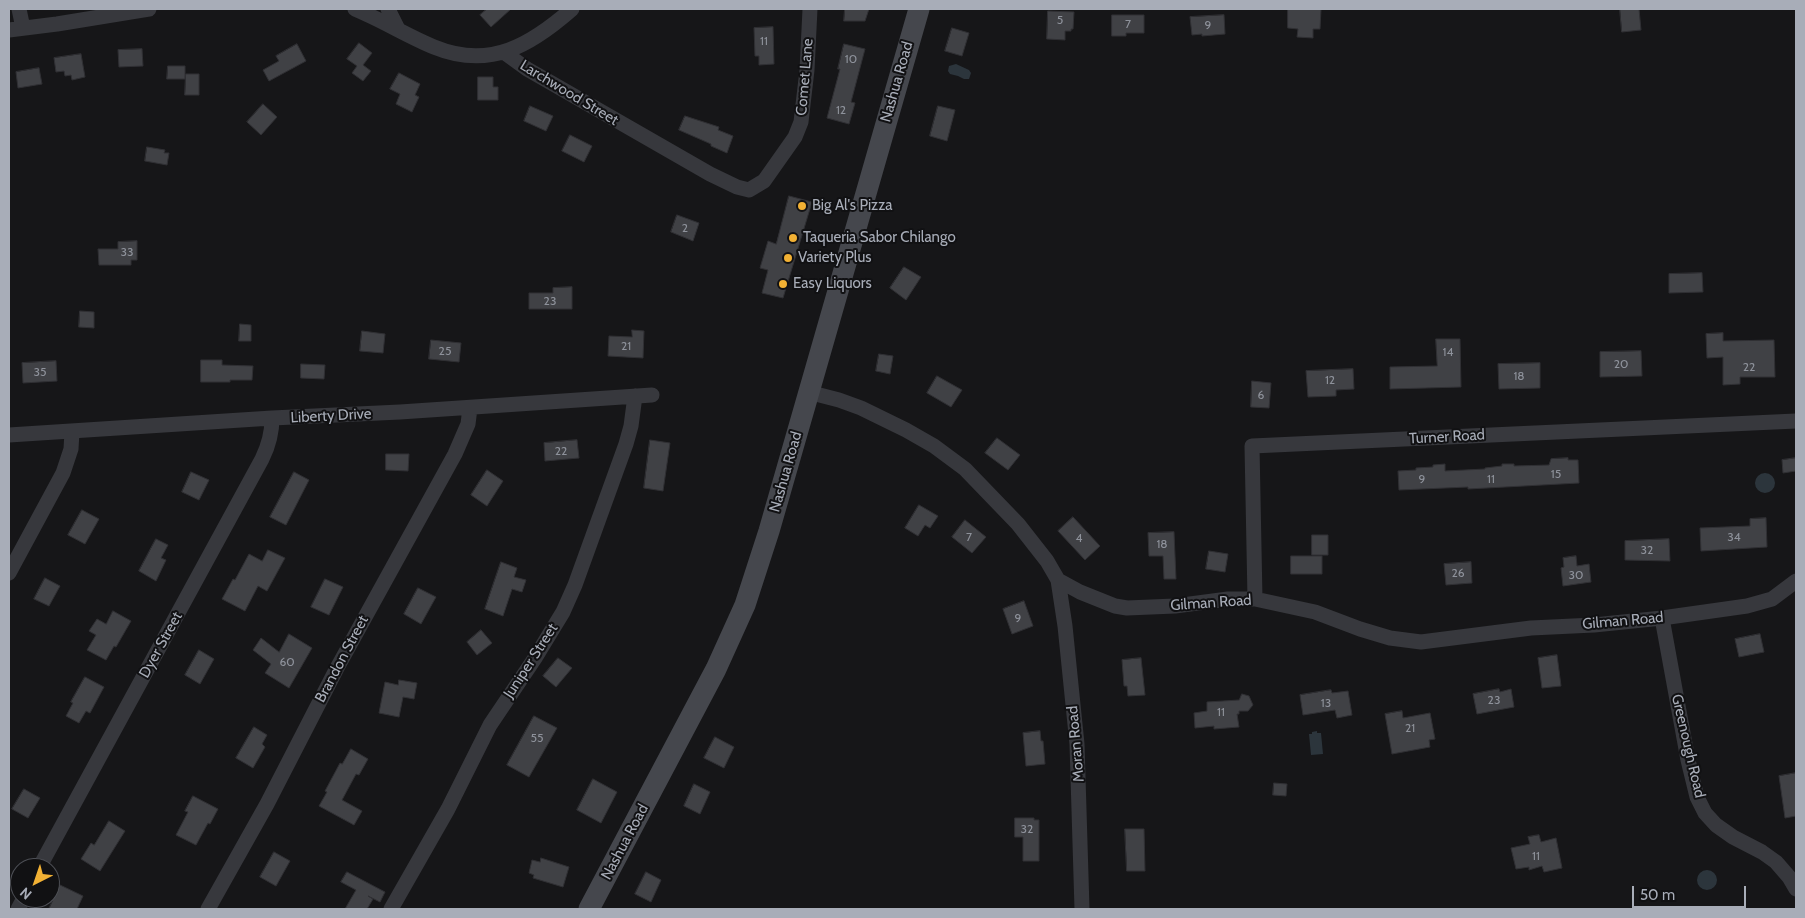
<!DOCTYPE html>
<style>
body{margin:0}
#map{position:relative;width:1805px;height:918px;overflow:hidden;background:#161618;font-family:Cabin,sans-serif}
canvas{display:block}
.frame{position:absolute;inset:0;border:10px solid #a8adb8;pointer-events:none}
.north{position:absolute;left:10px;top:858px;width:50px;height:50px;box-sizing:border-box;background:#111113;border:1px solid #4d4f55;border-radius:50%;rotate:221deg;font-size:14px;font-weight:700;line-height:20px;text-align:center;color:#a8adb8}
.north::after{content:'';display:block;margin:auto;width:18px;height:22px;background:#f2b134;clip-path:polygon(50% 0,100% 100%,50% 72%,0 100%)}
.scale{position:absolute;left:1632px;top:886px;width:114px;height:22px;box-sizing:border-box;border:2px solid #a8adb8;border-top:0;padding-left:6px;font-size:15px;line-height:18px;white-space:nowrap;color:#a8adb8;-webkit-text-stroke:4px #111113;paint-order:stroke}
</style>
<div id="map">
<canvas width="1805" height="918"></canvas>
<div class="frame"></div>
<div class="north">N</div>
<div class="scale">50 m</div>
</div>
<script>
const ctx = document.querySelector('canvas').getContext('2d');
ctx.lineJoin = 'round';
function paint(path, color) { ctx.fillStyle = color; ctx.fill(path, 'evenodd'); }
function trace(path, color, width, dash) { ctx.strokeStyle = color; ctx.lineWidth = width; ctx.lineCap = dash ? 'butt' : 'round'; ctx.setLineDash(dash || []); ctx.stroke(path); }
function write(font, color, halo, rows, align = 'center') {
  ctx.font = font + ' Cabin,sans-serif'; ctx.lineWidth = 4; ctx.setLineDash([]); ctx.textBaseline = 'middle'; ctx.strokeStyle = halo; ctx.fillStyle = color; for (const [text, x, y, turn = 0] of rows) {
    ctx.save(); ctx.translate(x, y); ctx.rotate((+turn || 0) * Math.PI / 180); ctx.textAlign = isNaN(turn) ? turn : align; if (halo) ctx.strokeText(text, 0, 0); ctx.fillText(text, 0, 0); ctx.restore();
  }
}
paint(new Path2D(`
 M956,64L969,70L971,73L969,79H964L958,76L950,74L948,71L949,66Z
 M1755 483a10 10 0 1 1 20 0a10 10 0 1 1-20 0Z
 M1317,731V733H1321L1323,754L1311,755L1309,734H1312V732Z
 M1697 880a10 10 0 1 1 20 0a10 10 0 1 1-20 0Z`), '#2c353c');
const building = new Path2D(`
 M487,9H511L491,27L480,15Z
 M845,9H869L865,21H844Z
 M1288,9H1321L1320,29H1313V38L1297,37L1298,29L1288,28Z
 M1620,9H1639L1641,30L1622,32Z
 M1048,11L1074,12L1073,29H1071V31H1065V40L1047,39Z
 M1112,15H1144V33H1126V36H1112Z
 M1224,15L1225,34L1202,36V34L1192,35L1190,17Z
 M773,27L774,64L759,65V56H755L754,28Z
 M952,28L969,33L962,56L945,51Z
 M359,43L372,53L363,65L371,71L363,81L352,73L357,66L347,59Z
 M297,44L306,61L269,81L263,70L279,61L276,56Z
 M844,44L865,49L851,102L855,103L849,124L827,118L840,69H838Z
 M142,49L143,66L119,67L118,50Z
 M81,54L85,77L72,80L71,75L65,76L64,71L56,72L54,58Z
 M168,66H185V79H167Z
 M39,68L42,84L18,88L16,72Z
 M399,73L420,84L415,95L419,97L412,112L396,104L400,94L390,89Z
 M186,74H199V95H185Z
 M478,77H493V87H498V100H478Z
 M263,104L277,117L261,135L247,122Z
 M530,106L553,116L546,131L524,121Z
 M938,106L955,110L947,141L930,136Z
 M685,116L719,127L718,130L733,136L727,153L711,146V144L679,130Z
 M570,135L592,146L584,162L562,151Z
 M147,147L165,150L164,153H169L167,165L145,161Z
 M789,196L812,202L783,298L762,293L768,270L760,268L768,241L776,244Z
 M677,215L699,223L693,241L671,232Z
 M137,241V260H131V265H99L98,249H118V242Z
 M904,267L921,277L906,300L890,288Z
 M1702,273L1703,292L1669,293V274Z
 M572,287V309H529V293H553V288Z
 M80,311L94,312V328L79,327Z
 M240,324L251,325V341H239Z
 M632,330L644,331L643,358L608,356L609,336L632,337Z
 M362,331L385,334L383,353L360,351Z
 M1723,333V341L1774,340L1775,377H1740V384L1723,385V357L1707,358L1706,334Z
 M1436,339H1460L1461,387L1390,389V367L1437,366Z
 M431,340L461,343L459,362L429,359Z
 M1641,351L1642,376L1600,377V352Z
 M879,354L893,356L890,374L876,371Z
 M201,360H222V365L253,366L252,380H230V382H201Z
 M56,361L57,381L23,383L22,363Z
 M1540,363V388L1499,389L1498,364Z
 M301,364L325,365L324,379L301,378Z
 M1353,369L1354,389L1336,390V396L1308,397L1306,371Z
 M937,376L962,390L951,407L927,393Z
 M1252,381L1271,383L1269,408L1251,407Z
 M997,438L1020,455L1008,470L985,453Z
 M577,440L579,458L545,461L544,443Z
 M650,440L670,443L663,491L644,488Z
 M386,454H409L408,471L386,470Z
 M1568,458V460H1578L1579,483L1468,489V487L1399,490L1398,471L1416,470V468L1433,467V465L1445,464V471L1485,469V468L1502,466V464H1514V466L1549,465L1551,459Z
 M1796,458V471L1783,473L1782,460Z
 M487,470L503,481L487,506L471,495Z
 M191,472L209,480L199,500L182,492Z
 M294,472L309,480L286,525L270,517Z
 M919,505L938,516L930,528L925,525L918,536L905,528Z
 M82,510L99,519L85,544L68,535Z
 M1073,517L1100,546L1085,560L1058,531Z
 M1766,518L1767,547L1701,551L1700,528L1750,526V519Z
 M965,520L986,537L972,553L952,537Z
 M1174,532L1176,579H1164L1163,556H1149L1148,533Z
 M1312,535H1328V555H1312Z
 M156,539L168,545L161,558L166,560L156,581L139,571Z
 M1669,539L1670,561L1625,560V541Z
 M268,550L285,558L267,591L258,586L245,611L222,599L233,579L235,580L249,554L262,561Z
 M1209,551L1228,554L1225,572L1206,569Z
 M1291,556H1322V574H1291Z
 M1576,556L1577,566L1589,564L1591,582L1563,586L1561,568L1564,567L1563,558Z
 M501,562L517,568L514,577L526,580L522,592L512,589L503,616L485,609Z
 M1471,562L1472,583L1446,585L1444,564Z
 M45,578L60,586L49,606L34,599Z
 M325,579L343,587L329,615L311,607Z
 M418,588L436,597L421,624L404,614Z
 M1024,601L1033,626L1012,634L1003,609Z
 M113,611L131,621L116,647L114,646L106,660L87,650L96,635L89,631L97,619L106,624Z
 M481,630L492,643L477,655L467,642Z
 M289,634L312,648L289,688L265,673L271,664L253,650L261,638L279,652Z
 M1760,634L1764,652L1739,657L1735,639Z
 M199,650L214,659L200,684L185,675Z
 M1557,655L1561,686L1542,688L1538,658Z
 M558,658L572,668L556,687L543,676Z
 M1141,658L1145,695L1128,696L1127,686H1124L1122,660Z
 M85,677L104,687L90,713L86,711L79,723L66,716L73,703L71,702Z
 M399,680L417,683L414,699L403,697L399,717L379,713L385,682L398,685Z
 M1499,689L1500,692L1511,689L1514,707L1477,714L1473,694Z
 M1331,690L1332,693L1348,691L1352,715L1337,718L1335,710L1303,715L1300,695Z
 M1242,694L1249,696L1253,705L1248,711H1239V714H1237L1239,727L1214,729V726L1195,728L1194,713L1207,711V702L1239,700Z
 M1402,711L1403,718L1430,713L1435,739L1429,740L1430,747L1392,754L1385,714Z
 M534,716L557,728L529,777L507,765Z
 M254,727L267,735L262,744L265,747L253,768L236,758Z
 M1040,731L1041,741H1043L1045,764L1026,766L1023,733Z
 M715,737L734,747L724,768L704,758Z
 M351,749L368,759L359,775L356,774L342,800L362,811L354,825L319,806L327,792L325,791L340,763L342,764Z
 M1796,773V816L1785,818L1779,776Z
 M593,779L617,792L601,823L577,810Z
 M1274,783L1287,784L1286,796L1273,795Z
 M694,784L710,792L700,814L684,806Z
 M24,789L40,798L28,818L12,809Z
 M193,796L218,809L210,824L208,823L196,845L176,835L188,812L185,811Z
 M1015,818H1034V820H1039V861H1023V837H1015Z
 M109,821L125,831L100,871L81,859L91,843L94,845Z
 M1125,829H1144L1145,871H1127Z
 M1539,835L1541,842L1556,838L1562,868L1544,872L1542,866L1529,870V867L1516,869L1511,848L1530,844L1528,837Z
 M274,852L290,861L276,886L260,877Z
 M541,858L569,867L563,887L533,878L534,875L529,873L532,860L540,862Z
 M347,872L385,892L380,902L368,896L373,899L367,909H345L356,890L341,882Z
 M646,872L661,880L651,902L635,894Z
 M60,885L83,896L77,909H49Z`);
paint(building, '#404145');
trace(building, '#303034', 1);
trace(new Path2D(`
 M19,9L23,28
 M355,9C382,20 407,36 434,47C490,70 531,45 572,9
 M388,9L398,29
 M9,30L57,24L149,9
 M505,53L527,69L710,174L737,187L749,190L764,181L795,137L801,122L807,70L810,9
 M808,392L839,400L861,408L906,430L934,446L965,469L1018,524L1047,561L1058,580L1080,592L1115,606L1127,608L1175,606L1228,599H1255L1315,612L1360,629L1390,638L1421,642L1531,628L1594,625L1662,618L1747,606L1772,599L1796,581
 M9,435L272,418L400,412L652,395
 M9,573L63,473L71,449L72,432
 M1058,580L1065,626L1077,744L1082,909
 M1255,599L1252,446L1796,421
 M1662,618L1688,760L1697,797L1705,813L1716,825L1733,837L1762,852L1776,862L1789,877L1796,889
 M39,868L262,459C269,445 272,433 272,418
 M18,909L24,898
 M208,909L267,804L337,668L455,454L468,424L470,408
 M391,909L448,809L490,725L535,658L563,612L575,585L626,444L631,426L635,396`), '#37383d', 15);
trace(new Path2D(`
 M589,909L716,669L745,605L769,531L919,9`), '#45474d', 21);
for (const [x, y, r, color] of [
 [802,206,5,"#f2b134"],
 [793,238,5,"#f2b134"],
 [788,258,5,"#f2b134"],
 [783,284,5,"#f2b134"]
]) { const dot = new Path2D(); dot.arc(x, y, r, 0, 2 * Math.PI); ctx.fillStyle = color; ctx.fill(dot); trace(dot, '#111113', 2); }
write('12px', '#8e929b', null, [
 ["5",1060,20],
 ["7",1128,24],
 ["9",1208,25],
 ["11",764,41],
 ["10",851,59],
 ["12",841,110],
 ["2",685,228],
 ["33",127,252],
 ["23",550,301],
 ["21",626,346],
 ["25",445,351],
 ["14",1448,352],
 ["20",1621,364],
 ["22",1749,367],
 ["35",40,372],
 ["18",1519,376],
 ["12",1330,380],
 ["6",1261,395],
 ["22",561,451],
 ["15",1556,474],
 ["9",1422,479],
 ["11",1491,479],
 ["7",969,537],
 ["34",1734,537],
 ["4",1079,538],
 ["18",1162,544],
 ["32",1647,550],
 ["26",1458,573],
 ["30",1576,575],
 ["9",1018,618],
 ["60",287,662],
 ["23",1494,700],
 ["13",1326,703],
 ["11",1221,712],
 ["21",1410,728],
 ["55",537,738],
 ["32",1027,829],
 ["11",1536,856]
]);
write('15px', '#a8adb8', '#111113', [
 ["Comet Lane",805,77,-85],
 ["Nashua Road",897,82,-74],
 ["Larchwood Street",569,93,31],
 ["Liberty Drive",331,416,-3],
 ["Turner Road",1447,437,-3],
 ["Nashua Road",786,472,-74],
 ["Gilman Road",1211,603,-4],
 ["Gilman Road",1623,621,-5],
 ["Dyer Street",161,645,-61],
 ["Brandon Street",342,659,-62],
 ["Juniper Street",531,661,-57],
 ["Moran Road",1076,744,-95],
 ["Greenough Road",1688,746,77],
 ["Nashua Road",625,842,-62]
]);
write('15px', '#a8adb8', '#111113', [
 ["Big Al's Pizza",812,206],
 ["Taqueria Sabor Chilango",803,238],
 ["Variety Plus",798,258],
 ["Easy Liquors",793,284]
], 'left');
</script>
